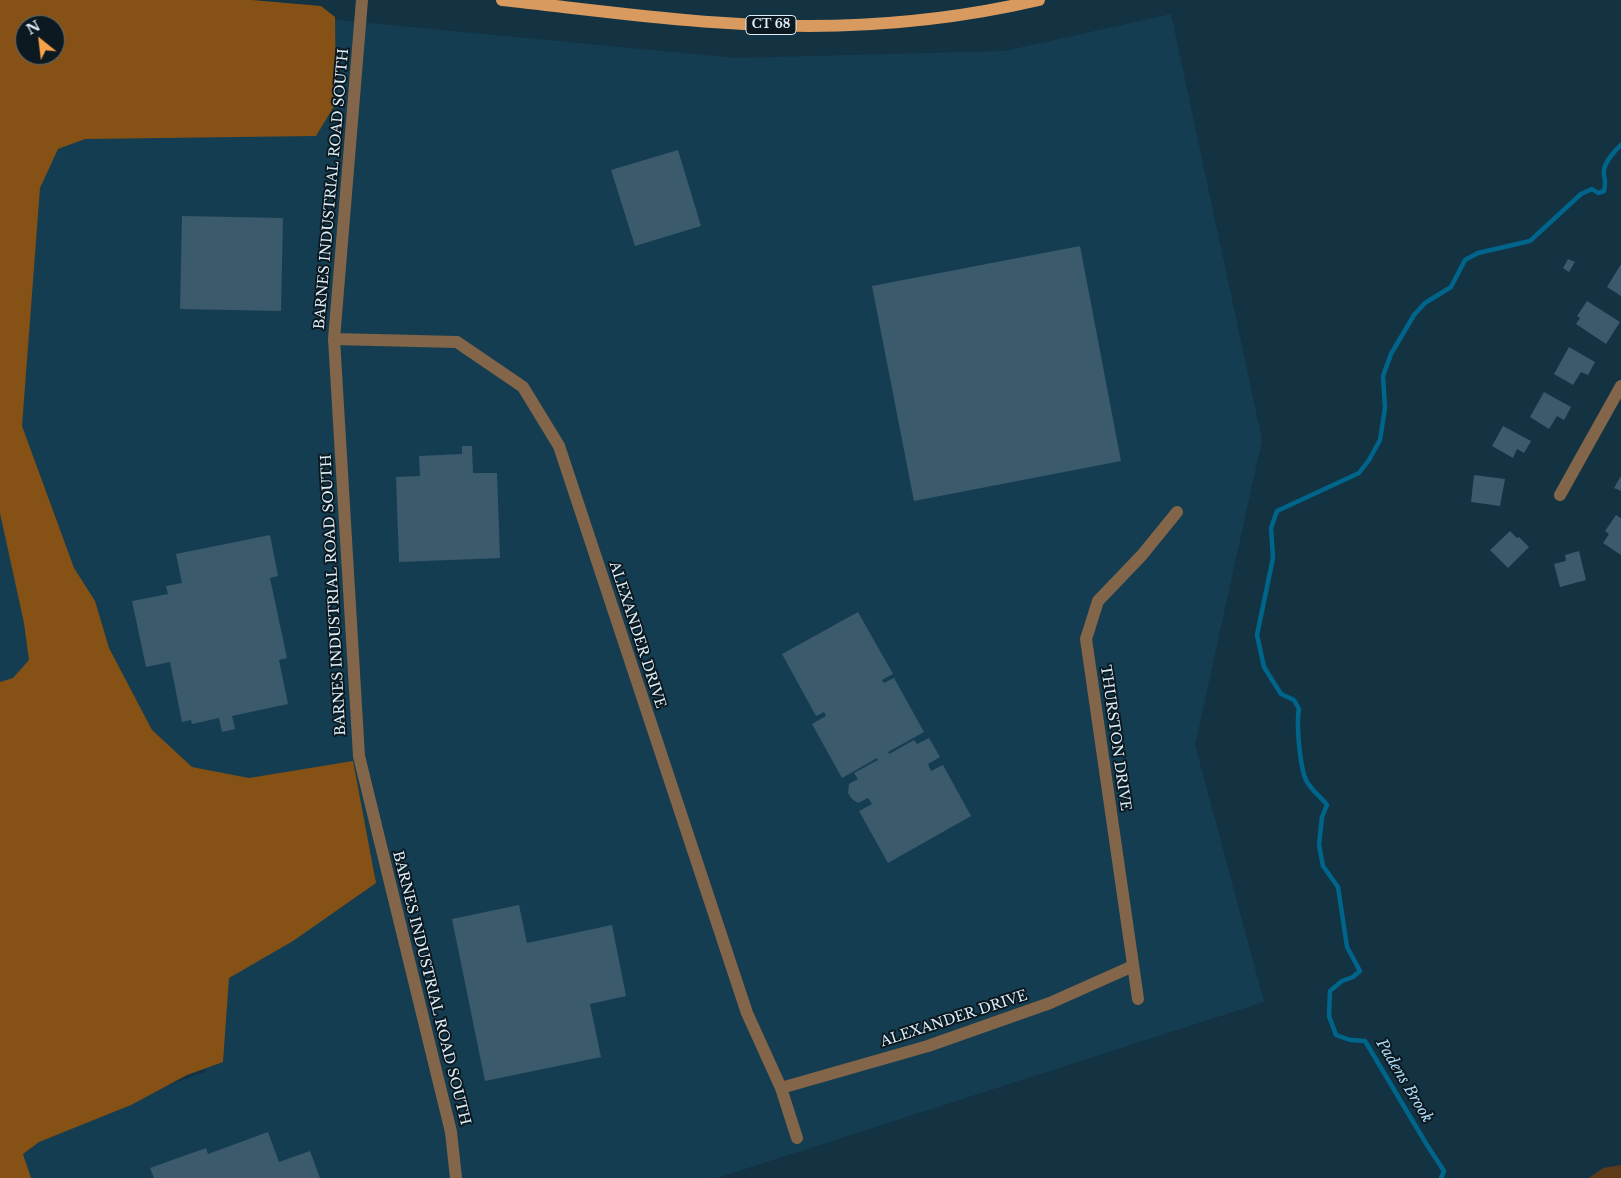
<!DOCTYPE html>
<style>
body{margin:0}
#map{position:relative;width:1621px;height:1178px;overflow:hidden;background:#133343;font-family:"Libre Baskerville",serif}
canvas{display:block}
.north{position:absolute;left:15px;top:15px;width:50px;height:50px;box-sizing:border-box;background:#0c1920;border:1px solid #606e77;border-radius:50%;rotate:331deg;font-size:14px;font-weight:700;line-height:20px;text-align:center;color:#ddeef9}
.north::after{content:'';display:block;margin:auto;width:18px;height:22px;background:#f7a248;clip-path:polygon(50% 0,100% 100%,50% 72%,0 100%)}
</style>
<div id="map">
<canvas width="1621" height="1178"></canvas>
<div class="north">N</div>
</div>
<script>
const ctx = document.querySelector('canvas').getContext('2d');
ctx.lineJoin = 'round';
function paint(path, color) { ctx.fillStyle = color; ctx.fill(path, 'evenodd'); }
function trace(path, color, width, dash) { ctx.strokeStyle = color; ctx.lineWidth = width; ctx.lineCap = dash ? 'butt' : 'round'; ctx.setLineDash(dash || []); ctx.stroke(path); }
function write(font, color, halo, rows, align = 'center') {
  ctx.font = font + ' "Libre Baskerville",serif'; ctx.lineWidth = 4; ctx.setLineDash([]); ctx.textBaseline = 'middle'; ctx.strokeStyle = halo; ctx.fillStyle = color; for (const [text, x, y, turn = 0] of rows) {
    ctx.save(); ctx.translate(x, y); ctx.rotate((+turn || 0) * Math.PI / 180); ctx.textAlign = isNaN(turn) ? turn : align; if (halo) ctx.strokeText(text, 0, 0); ctx.fillText(text, 0, 0); ctx.restore();
  }
}
paint(new Path2D(`
 M0,0H128L735,58L1005,51L1171,14L1262,440L1195,745L1264,1002L717,1178H0V1143L206,1072L82,677L0,698ZM25,25H55V55H25Z`), '#153d51');
paint(new Path2D(`
 M1621,1165V1178H1589L1603,1168Z`), '#5d3b18');
paint(new Path2D(`
 M0,0H252L321,6L335,17L336,103L316,136L85,139L58,149L40,188L22,426L74,568L95,601L109,648L152,730L192,767L249,778L353,761L376,883L293,941L229,978L223,1062L187,1075L131,1105L39,1142L23,1154L31,1178H0V682L13,678L29,660L24,623L0,513ZM25,25H55V55H25Z`), '#855115');
trace(new Path2D(`
 M1441,1178L1444,1171L1427,1145L1365,1041L1350,1040L1336,1035L1329,1016L1330,991L1342,981L1353,977L1360,971L1347,947L1338,887L1323,866L1319,845L1322,817L1327,805C1321,797 1310,789 1306,780C1300,767 1296,724 1299,709L1294,700L1281,694L1264,667L1257,635L1273,558L1271,528L1277,511L1359,473L1369,460L1380,440L1385,408L1383,376L1391,354L1414,315L1425,303L1451,287L1465,260L1478,253L1530,241L1581,194L1592,189L1598,193L1604,191C1607,179 1603,178 1604,170C1605,162 1615,150 1621,145`), '#00658b', 4.5);
paint(new Path2D(`
 M678,150L701,226L635,246L611,170Z
 M182,216L283,218L281,311L180,309Z
 M1080,246L1121,461L914,501L872,286Z
 M1568,259L1575,262L1569,272L1563,268Z
 M1621,264V296L1607,287Z
 M1587,301L1620,322L1606,344L1576,324L1580,318L1577,316Z
 M1569,347L1595,362L1588,375L1581,372L1573,385L1554,374Z
 M1544,392L1571,407L1564,420L1557,416L1549,429L1530,417Z
 M1503,426L1531,441L1524,453L1517,449L1513,458L1492,446Z
 M462,446H472L473,473H497L500,558L399,562L396,477L420,476L419,456L462,454Z
 M1474,475L1505,479L1500,506L1471,502Z
 M1621,476V491L1614,488Z
 M1616,515L1621,518V555L1603,543L1609,534L1605,531Z
 M1510,531L1517,538L1519,537L1529,547L1508,568L1490,550Z
 M270,535L278,576L270,578L287,658L279,660L288,704L232,716L235,729L222,732L219,718L192,724L191,720L182,722L170,662L146,667L132,601L168,594L166,586L182,583L176,554Z
 M1579,551L1586,580L1560,587L1554,564L1566,561L1565,555Z
 M858,612L893,674L882,680L884,683L894,678L924,732L888,752L889,754L914,740L917,744L929,738L940,757L928,764L931,771L943,765L971,816L888,863L859,811L872,804L868,798L858,803L852,799L848,793L849,784L858,779L854,773L878,760L877,758L842,778L812,724L826,716L824,712L816,716L782,654Z
 M519,905L527,943L612,925L626,996L590,1004L601,1057L485,1081L452,919Z
 M268,1132L279,1162L310,1151L320,1178H154L150,1168L206,1148L208,1154Z`), '#3b5a6c');
trace(new Path2D(`
 M362,0L334,339L359,756L451,1132L456,1178
 M334,339L457,342L523,387L559,446L747,1013L781,1088L797,1138
 M1560,495L1621,386
 M1138,999L1086,639L1098,601L1142,555L1177,512
 M781,1088L928,1046L1050,1003L1133,966`), '#83664a', 12);
trace(new Path2D(`
 M502,0C604,11 707,26 809,26C885,26 966,17 1039,0`), '#d89a5f', 12);
for (const [x, y, w] of [
 [771,25,50]
]) { const box = new Path2D(); box.roundRect(x - w / 2, y - 9.5, w, 19, 4); ctx.fillStyle = '#0c1920'; ctx.fill(box); trace(box, '#ddeef9', 1); }
write('bold 12px', '#ddeef9', null, [
 ["CT 68",771,25]
]);
write('14px', '#ddeef9', '#0c1920', [
 ["BARNES INDUSTRIAL ROAD SOUTH",332,189,-85],
 ["BARNES INDUSTRIAL ROAD SOUTH",334,595,-93],
 ["ALEXANDER DRIVE",637,635,72],
 ["THURSTON DRIVE",1115,738,82],
 ["BARNES INDUSTRIAL ROAD SOUTH",431,988,76],
 ["ALEXANDER DRIVE",954,1019,-18]
]);
write('italic 15px', '#adddf8', '#0c1920', [
 ["Padens Brook",1404,1081,59]
]);
</script>
